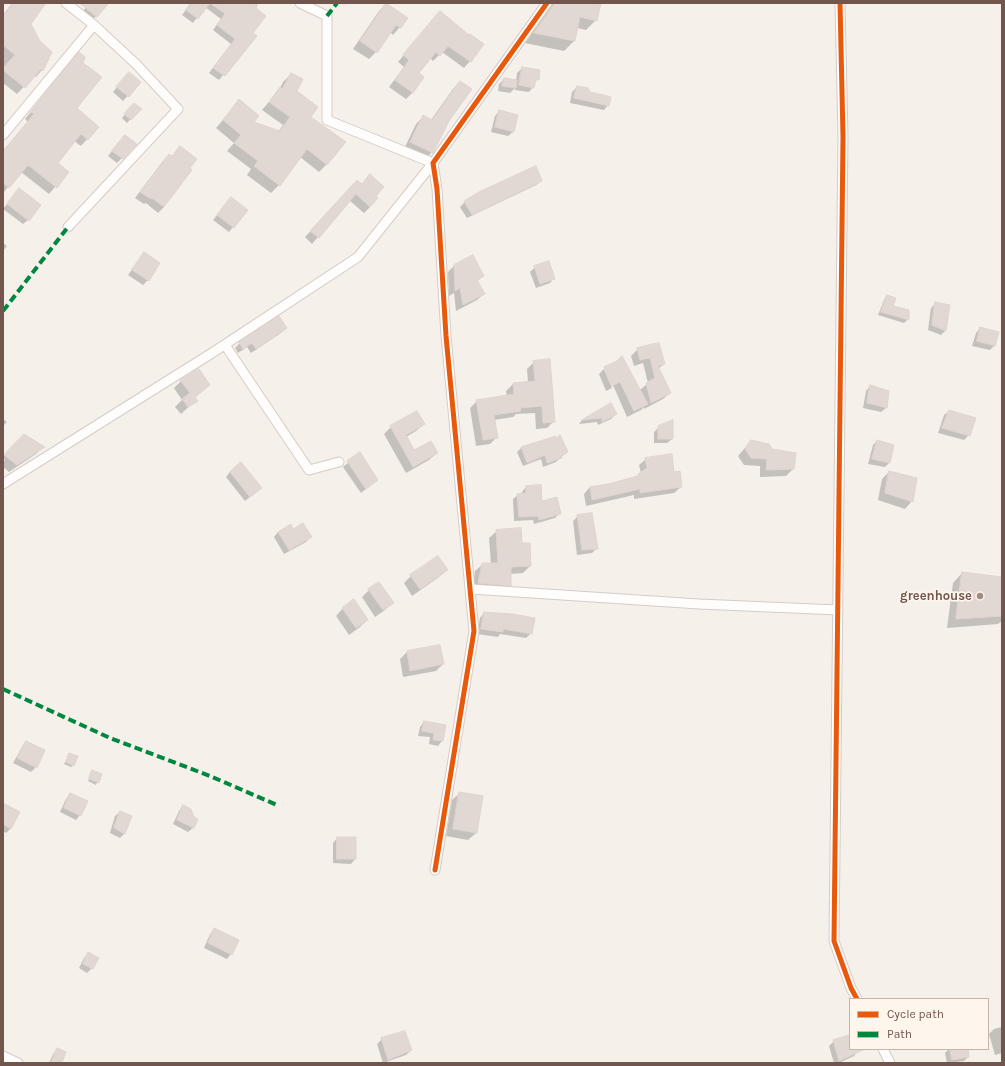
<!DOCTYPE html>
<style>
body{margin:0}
#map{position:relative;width:1005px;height:1066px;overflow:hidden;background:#f6f0eb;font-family:Karla,sans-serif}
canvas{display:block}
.frame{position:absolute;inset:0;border:4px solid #72554d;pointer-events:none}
.legend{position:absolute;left:849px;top:998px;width:140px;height:52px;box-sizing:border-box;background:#fef5ec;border:1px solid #c6b5ac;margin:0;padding:5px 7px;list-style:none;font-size:12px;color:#72554d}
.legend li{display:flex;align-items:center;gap:8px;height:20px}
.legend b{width:20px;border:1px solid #c6b5ac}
</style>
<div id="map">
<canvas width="1005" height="1066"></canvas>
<div class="frame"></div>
<ul class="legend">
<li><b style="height:5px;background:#e8590c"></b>Cycle path</li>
<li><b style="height:5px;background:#00873e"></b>Path</li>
</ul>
</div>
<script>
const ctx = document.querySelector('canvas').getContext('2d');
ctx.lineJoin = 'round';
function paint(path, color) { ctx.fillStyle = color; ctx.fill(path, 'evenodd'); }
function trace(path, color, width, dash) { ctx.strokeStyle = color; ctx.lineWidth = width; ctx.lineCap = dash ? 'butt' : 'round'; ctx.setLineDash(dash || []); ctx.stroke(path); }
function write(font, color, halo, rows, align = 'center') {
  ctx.font = font + ' Karla,sans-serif'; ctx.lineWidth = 3.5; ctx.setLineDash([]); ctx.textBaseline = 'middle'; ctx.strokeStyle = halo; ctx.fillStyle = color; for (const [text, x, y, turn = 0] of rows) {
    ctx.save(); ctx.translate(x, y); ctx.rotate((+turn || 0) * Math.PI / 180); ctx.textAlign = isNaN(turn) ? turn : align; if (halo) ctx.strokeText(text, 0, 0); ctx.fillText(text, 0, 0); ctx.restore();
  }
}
paint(new Path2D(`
 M12,3H43L29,24L40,42L51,52L42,70L36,77L34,76L17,94L3,83V15Z
 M90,3H107L92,21L81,13Z
 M191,3H257L254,8L251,33L255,36L219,80L209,73L231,44L213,30L221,19L205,7L193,23L182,15Z
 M553,3H600L596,20L586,30L577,28L574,41L564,51L525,43Z
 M386,4L400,27L393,35L390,32L376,52L369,59L353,49L379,11Z
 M440,12L469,36L482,44L470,61L464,68L442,52L433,61L430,58L417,73L423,77L412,93L406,99L389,87L404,67L398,62Z
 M73,60L82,63L76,108L87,139L81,146L74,141L57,163L68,172L49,194L21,172L3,193V151L28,122L25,119Z
 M522,68L538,79L534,83L533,87L529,92L515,90V88L510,93L498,91L499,84L504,79L516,81L517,73Z
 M129,73L140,82L123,101L113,92Z
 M291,74L296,92L309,117L327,164L319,172L300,157L279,185L271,193L247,175L251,169L227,151L234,143L216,128L239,101L252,123L278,132L283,125L262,110L279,90L283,82Z
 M460,82L448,121L432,152L425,160L404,149L416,124L424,116L431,120L453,89Z
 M577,87L589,93L608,105L604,110L570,103L572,92Z
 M134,104L140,109L127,123L122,118Z
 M499,111L513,132L508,136L491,132L495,116Z
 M120,141L136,144L117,163L108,156Z
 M180,147L164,207L158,213L146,203L144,204L135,198L163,161L169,155L171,157Z
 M370,176L375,196L370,207L364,213L349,200L312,244L305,237L351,187L361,185Z
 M541,181L536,185L467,218L460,207L465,202Z
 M19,190L28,220L23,224L3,209Z
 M227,203L233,227L229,232L213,220Z
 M3,243L7,246L3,251Z
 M144,253L148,280L143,285L128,275Z
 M454,266L482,276L477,282L484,294L477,300L456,311L454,293L449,296L448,272Z
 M535,267L554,278L550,283L536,288L530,272Z
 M887,296L892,306L908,319L904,323L878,315L884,300Z
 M936,303L946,330L941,335L928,330L931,308Z
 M279,318L286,328L281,333L251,353L247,347L238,353L235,348L240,343Z
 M980,328L994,346L990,350L972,346L976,333Z
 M638,349L664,364L658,369L670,393L663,399L644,409V407L641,410L627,417L606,369H604L612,388L606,391L599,374L605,368L640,390L648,383L643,363L634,366L631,356Z
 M534,362L554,421L547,428L536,429L535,413L516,414L513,417L494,420L497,437L490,444L476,446L470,408L477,401L507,396L506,391L513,384L528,382L527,369Z
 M181,381L209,385L194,398L196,400L181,414L175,407L182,400L174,388Z
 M870,386L888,392L886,408L881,412L863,408L866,391Z
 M611,404L616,414L611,419L598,425L597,422L579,424L582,420Z
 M949,411L969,435L964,440L938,433L944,415Z
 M3,419L7,422L3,426Z
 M424,424L416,431L406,437L414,451L437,453L429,460L406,473L384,434L391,427Z
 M659,427L672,439L667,443H654V432Z
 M24,435L43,447L36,454L9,472L3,467V462L5,460L3,457Z
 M555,437V441L567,452L556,462L543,467L541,459L523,466L517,452L521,448Z
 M751,441L771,450L793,469L786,476L760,477V466L744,465L738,456Z
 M877,441L889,463L885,467L868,464L873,445Z
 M359,454L377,480L361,493L343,467Z
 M646,459L673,473L681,487L674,493L634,499V495L586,506L584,494L590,487L608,485L635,478L641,473L639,465Z
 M230,472L261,488L245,501L226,477Z
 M889,472L912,501L905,509L878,500L882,479Z
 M526,487L541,503L560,513L555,518L534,524L533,520L514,521L513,499L518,495L522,494V492Z
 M578,516L597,548L592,553L577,555L573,521Z
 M293,530L310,537L306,542L284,554L274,537L278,532Z
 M497,531L521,544L530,566L523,573L510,574V585L502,592L472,590L475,571L483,564H491L489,538Z
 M446,570L439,577L412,596L404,583L411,576Z
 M962,573L1002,578V621L998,624L947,628L953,583Z
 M369,590L392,603L385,610L375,617L362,597Z
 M343,608L367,620L360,627L349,635L336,616Z
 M484,613L531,633L526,638L500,634L498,637L477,634L480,618Z
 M407,652L443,664L436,671L403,677L400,659Z
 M424,722L445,726L442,741L438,746L429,744L430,737L418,736L420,727Z
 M26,742L36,767L31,772L13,763L22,747Z
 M70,754L73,765L71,767L64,764Z
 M93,771L101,774L96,785L88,781Z
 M460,793L482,797L476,833L468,840L446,836L452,800Z
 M70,794L80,815L76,820L60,812L66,799Z
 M3,804L11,828L6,833L3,831Z
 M183,806L193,817L197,819L193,828L188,832L173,824L179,811Z
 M120,812L131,817L124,834L120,838L110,833L115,816Z
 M337,838L355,859L351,864L333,863V843Z
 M215,930L231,954L227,959L204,948L210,934Z
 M89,954L92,968L87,973L79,968L84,958Z
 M1002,1027V1053L995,1055L989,1034L994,1029Z
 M850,1036V1049H858V1051L854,1056L839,1063H834L829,1046L834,1041Z
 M382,1039L411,1050L406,1055L383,1063L377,1044Z
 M949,1049H967L968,1057L964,1061L947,1063L945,1053Z
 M57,1050L61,1063H49L53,1054Z`), '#0003');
const building = new Path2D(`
 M13,3H46L31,24L40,41L52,52L43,71L41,69L25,88L3,70V68L15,55L3,45V16Z
 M80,3H109L97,17Z
 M191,3H210L198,19L186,10Z
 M210,3H258L256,8L266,16L253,33L257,36L225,76L213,68L235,39L217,25L225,14Z
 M386,3L408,18L401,28L396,25L377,53L360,41Z
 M555,3H601L597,21L580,17L575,41L534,33Z
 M440,11L469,35L470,34L484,44L471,62L448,46L440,56L436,52L419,73L424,77L413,93L395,80L409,60L403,55Z
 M79,52L85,57L83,63L102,77L77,108L99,127L88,140L81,134L58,163L69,172L57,188L28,165L9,188L3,183V151L34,114L31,112Z
 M522,67L540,70L539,80L536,79L534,88L519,85Z
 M129,72L141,82L129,97L116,87Z
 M291,73L303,79L297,91L318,107L311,117L346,142L327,165L307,149L280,186L254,166L258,161L234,143L241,135L223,120L239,99L259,116L254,122L280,131L290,117L269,102L280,87L282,89Z
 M504,78L517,80L516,88L502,86Z
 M460,81L472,89L449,121L433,153L410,142L423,115L432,120Z
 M577,86L588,88L590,92L611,97L609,106L574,98Z
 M134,103L142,109L131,120L124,114Z
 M499,110L518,115L514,132L495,127Z
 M125,135L137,144L123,159L112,151Z
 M180,146L197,159L190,168L192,170L164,207L152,198L151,199L140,192L169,154L172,156Z
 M536,166L542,181L472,215L464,201L479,192Z
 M370,174L384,187L376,196L378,198L370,207L356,194L319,238L310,231L357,180L362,184Z
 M19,188L41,205L29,221L7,204Z
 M231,197L248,210L234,228L217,215Z
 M144,252L160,263L149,281L132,270Z
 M473,255L484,276L477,280L485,294L463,305L460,288L455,291L454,265Z
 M549,261L555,279L540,284L534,266Z
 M887,295L896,298L893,306L909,310V320L881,312Z
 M935,302L950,305L946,331L932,325Z
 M279,316L287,328L256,349L252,343L243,349L239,342Z
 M980,327L999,332L995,346L977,341Z
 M659,343L665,364L658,366L671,393L651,403L646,383L655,378L650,358L640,360L637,348Z
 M622,356L648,404L634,411L620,382L612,386L604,367L617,361Z
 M550,359L555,422L543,423L542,406L520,408L521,411L494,415L498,438L483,440L476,400L514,394L513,383L535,381L533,361Z
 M199,369L210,385L195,397L198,401L188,407L182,399L190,393L180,380Z
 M870,385L889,391L887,408L867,403Z
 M611,403L617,414L602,422V418L582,420Z
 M949,410L976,418L970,436L942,428Z
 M417,411L425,424L406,435L414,450L431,441L438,453L413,467L390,426Z
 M673,420V439H658V426Z
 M24,434L45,447L17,465L4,455Z
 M560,435L568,452L561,456L562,458L547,463L545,455L527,463L521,447L556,436V439Z
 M751,440L769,444L772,449L796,453L794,469L766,470L767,459L751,458L745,449Z
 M877,440L894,445L890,463L872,459Z
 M360,452L378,480L366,489L347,461Z
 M672,454L674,472L680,471L682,487L640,493V489L592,500L590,487L608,484L638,476V474L647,468L645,458Z
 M241,462L262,488L250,497L230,472Z
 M889,471L917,478L913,502L885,493Z
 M541,485L542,501L557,497L561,514L539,520L538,516L519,517L517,494L526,493V486Z
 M592,513L598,549L582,550L577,515Z
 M303,523L312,537L289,550L278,532L291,524L293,529Z
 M521,528L522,543H530L531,566L511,567V586L478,583L482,563H498L496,530Z
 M438,556L448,570L420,589L410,575Z
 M962,572L1002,577V616L956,619Z
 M379,582L394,603L383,610L368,589Z
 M354,599L368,620L356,628L342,608Z
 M484,612L512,614L535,618L532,634L503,629V632L481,629Z
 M440,645L444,664L410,671L407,651Z
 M424,721L446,725L443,741L433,740L434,733L422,731Z
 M26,741L45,750L37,768L17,758Z
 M69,753L78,756L74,766L66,762Z
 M92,770L102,774L99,783L89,779Z
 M459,792L483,796L477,833L453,829Z
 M70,793L88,801L81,816L64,808Z
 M3,803L20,812L11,829L3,824Z
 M183,805L191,809L194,817L198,819L194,828L177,820Z
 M120,811L132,816L125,834L114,828Z
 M337,837H356V859H337Z
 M214,928L239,940L232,955L208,943Z
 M88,952L99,958L93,969L83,964Z
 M405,1031L412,1050L388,1060L381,1038Z
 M850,1035V1049H865L839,1061L833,1040Z
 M57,1048L66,1052L62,1063H51Z
 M950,1049H968L969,1057L952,1060Z`);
paint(building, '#e2d8d3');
trace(building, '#dfd3cd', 1);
const street = new Path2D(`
 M66,3L94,25L136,64L178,109L68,227
 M840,3L843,137L834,941L851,988L857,999
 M3,135L94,25
 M225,345L309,470L339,462
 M3,484L212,353L358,257L433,163L327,120V16L300,3
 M471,589L699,604L838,610
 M435,870L474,631L446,336L437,189L433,163L547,3
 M883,1049L890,1063
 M3,1056L18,1063`);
trace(street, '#d4ccc8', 11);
trace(street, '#fefdfc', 9);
trace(new Path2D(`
 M327,16L337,3
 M3,311L68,227
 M3,689L110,738L210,776L277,805`), '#00873e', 4, [8, 4]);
trace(new Path2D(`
 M840,3L843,137L834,941L851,988L857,999
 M435,870L474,631L446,336L437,189L433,163L547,3`), '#e8590c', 5);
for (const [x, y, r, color] of [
 [980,596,4,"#a08b84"]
]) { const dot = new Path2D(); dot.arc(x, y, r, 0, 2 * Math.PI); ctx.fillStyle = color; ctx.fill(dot); trace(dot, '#fef5ec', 1.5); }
write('bold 13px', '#72554d', '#fef5ec', [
 ["greenhouse",972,596]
], 'right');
</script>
